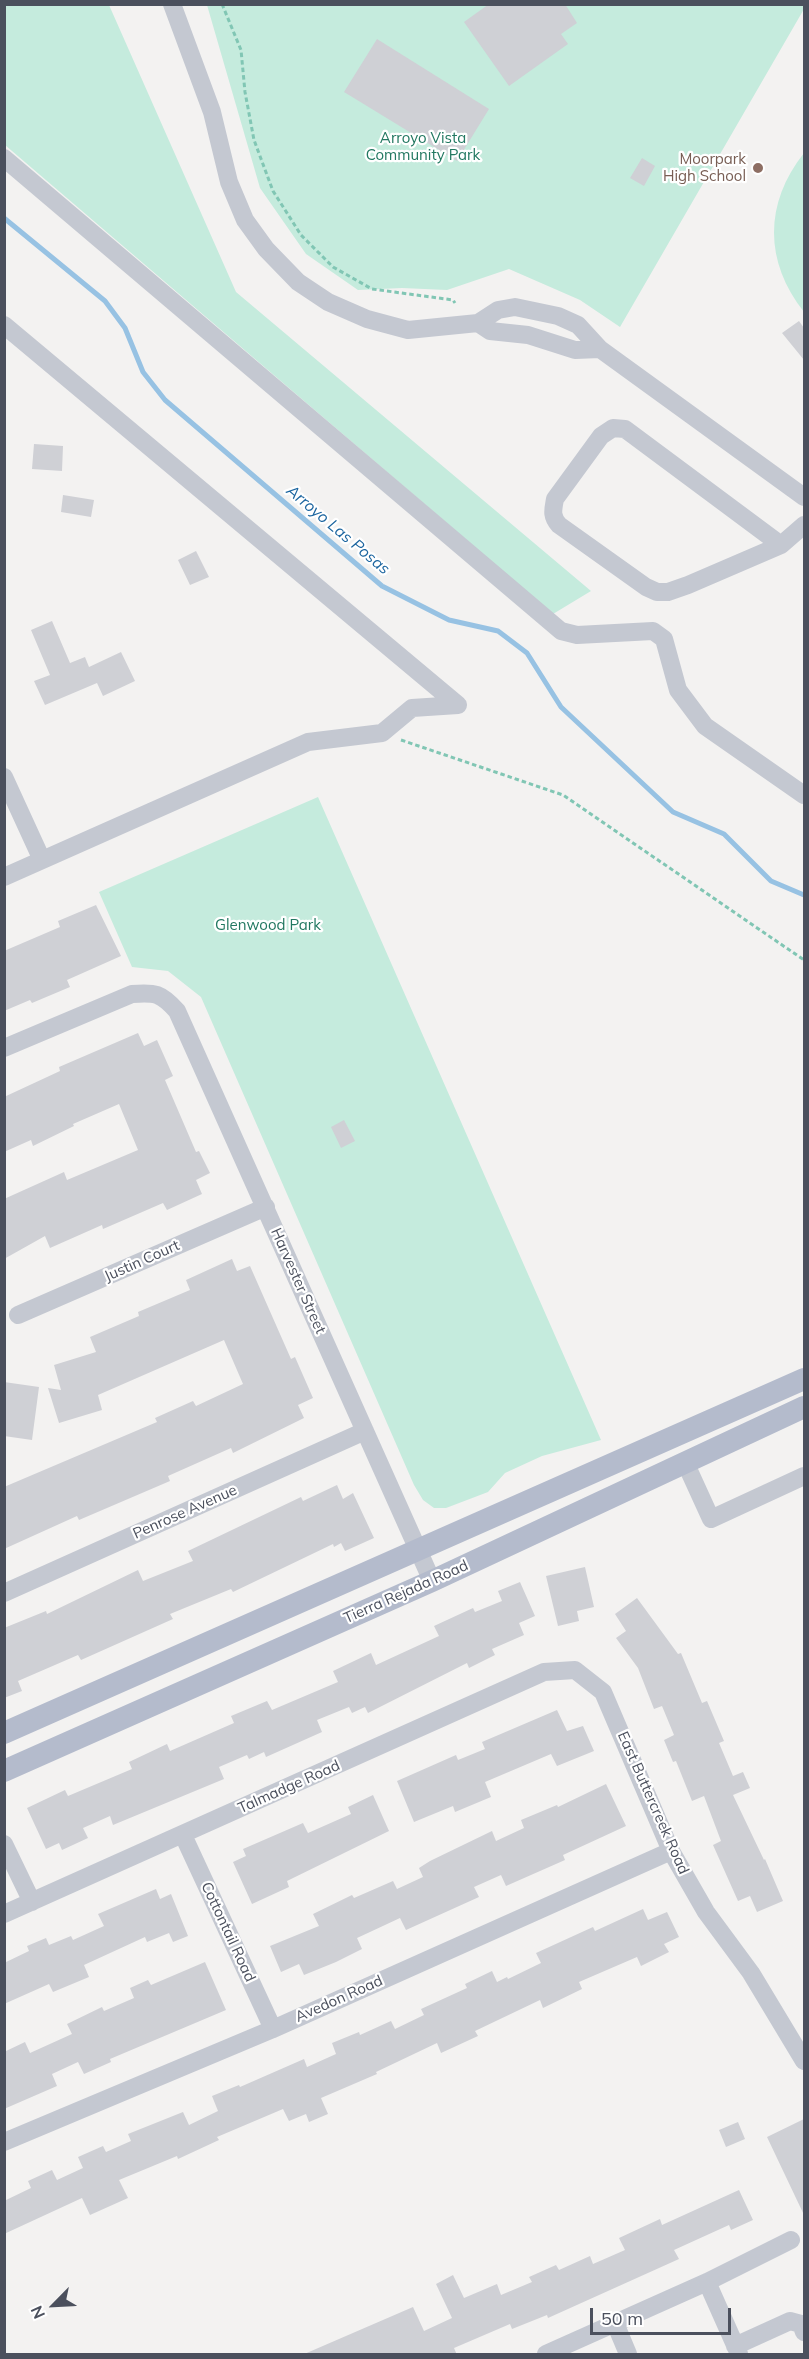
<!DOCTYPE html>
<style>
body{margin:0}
#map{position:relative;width:809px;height:2359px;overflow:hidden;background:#f3f2f1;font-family:Mulish,sans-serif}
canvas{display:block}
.frame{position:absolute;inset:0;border:6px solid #4b505d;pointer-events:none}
.north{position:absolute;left:24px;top:2275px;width:60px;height:60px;-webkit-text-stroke:4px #fff;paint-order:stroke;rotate:246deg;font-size:16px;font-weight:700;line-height:24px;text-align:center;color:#4b505d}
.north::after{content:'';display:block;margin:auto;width:21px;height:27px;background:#4b505d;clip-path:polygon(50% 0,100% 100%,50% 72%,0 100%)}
.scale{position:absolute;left:590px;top:2308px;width:141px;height:27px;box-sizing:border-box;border:3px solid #4b505d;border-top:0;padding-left:8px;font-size:18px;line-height:21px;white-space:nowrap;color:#4b505d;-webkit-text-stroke:4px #fff;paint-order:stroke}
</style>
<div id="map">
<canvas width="809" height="2359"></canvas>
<div class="frame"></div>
<div class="north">N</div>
<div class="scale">50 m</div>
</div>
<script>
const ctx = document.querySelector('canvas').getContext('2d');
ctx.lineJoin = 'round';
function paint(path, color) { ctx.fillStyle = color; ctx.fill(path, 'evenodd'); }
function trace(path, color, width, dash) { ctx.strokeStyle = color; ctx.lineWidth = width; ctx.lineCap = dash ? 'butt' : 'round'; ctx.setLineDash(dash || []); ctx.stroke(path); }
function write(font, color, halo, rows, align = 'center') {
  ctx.font = font + ' Mulish,sans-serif'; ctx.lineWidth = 4.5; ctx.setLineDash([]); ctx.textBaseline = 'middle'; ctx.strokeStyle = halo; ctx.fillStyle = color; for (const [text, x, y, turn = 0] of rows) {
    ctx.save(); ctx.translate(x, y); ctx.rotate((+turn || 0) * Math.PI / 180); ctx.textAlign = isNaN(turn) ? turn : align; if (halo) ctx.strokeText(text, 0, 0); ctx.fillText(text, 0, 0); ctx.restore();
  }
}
paint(new Path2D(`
 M804,4V9L620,327L580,300L509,269L447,290L402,288L358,290L306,254L260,188L207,5Z
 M5,5H109L236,292L591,591L553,614L5,145Z
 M804,153V312C764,262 764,203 804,153Z
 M318,797L601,1440L542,1456L505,1473L488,1492L446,1508H434L423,1500L414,1485L201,997L168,971L132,967L99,892Z`), '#c5ebdd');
trace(new Path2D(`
 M4,218L105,301L125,328L143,372L165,400L382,586L449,620L498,631L527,653L561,707L673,812L724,834L771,881L804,895`), '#97c2e3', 5);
paint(new Path2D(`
 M489,4H565L577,23L561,34L568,44L509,86L464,22Z
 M377,39L489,109L457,161L344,92Z
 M642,158L655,166L644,186L630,178Z
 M799,321L804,328V360L782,333Z
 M34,444L63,446L62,471L32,469Z
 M63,495L94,500L91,517L61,512Z
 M196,551L209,577L190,585L178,560Z
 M52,621L70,663L85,657L89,667L121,652L135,681L103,696L97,683L45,705L34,681L50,675L31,630Z
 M96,905L121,956L67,980L70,987L32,1003L30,1000L4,1011V951L60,927L58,921Z
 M138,1033L144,1046L157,1040L173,1076L165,1080L196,1152L199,1151L210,1173L196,1180L202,1194L167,1210L163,1203L103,1229L102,1225L50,1248L45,1236L4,1259V1199L64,1172L67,1180L138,1150L119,1104L73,1124L74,1126L33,1146L31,1140L4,1152V1097L60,1071L59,1067Z
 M344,1120L355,1141L341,1148L331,1127Z
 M232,1259L237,1271L250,1266L291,1359L295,1357L313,1398L298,1405L304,1418L233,1453L231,1448L168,1476L170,1481L79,1520L77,1516L4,1549V1487L157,1422L155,1418L193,1401L196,1406L243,1384L224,1340L98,1395L102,1410L59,1423L48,1388L61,1390L54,1365L96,1352L90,1337L139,1316L138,1312L190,1290L186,1280Z
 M4,1382L39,1387L32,1440L4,1436Z
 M337,1485L343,1499L353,1493L374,1538L345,1551L341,1543L334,1547L333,1544L233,1592L231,1589L170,1614L173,1619L81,1660L78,1655L18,1681L22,1691L4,1698V1628L46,1611L47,1614L138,1570L143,1581L193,1561L188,1551L301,1497L303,1501Z
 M585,1567L594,1607L577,1611L579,1621L558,1626L546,1576Z
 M520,1582L535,1616L519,1623L524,1635L492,1649L495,1655L469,1668L467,1663L368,1713L365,1707L352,1713L349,1707L317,1720L322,1732L266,1757L264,1752L249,1759L247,1755L219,1767L224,1779L113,1825L110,1816L83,1828L88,1838L62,1850L59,1843L46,1849L27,1808L65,1790L68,1796L132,1769L129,1762L167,1744L170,1751L234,1723L231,1716L267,1701L272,1710L338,1682L333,1671L371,1653L376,1665L439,1636L434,1626L473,1608L475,1612L502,1601L498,1591Z
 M637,1598L678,1654L681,1653L702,1703L707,1701L724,1741L719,1743L733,1776L743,1772L750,1788L733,1795L764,1860L765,1859L783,1901L757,1912L750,1896L738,1901L713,1845L721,1841L704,1796L692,1801L676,1761L673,1762L664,1740L674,1735L662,1706L654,1709L638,1668L616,1638L626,1631L615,1614Z
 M557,1710L567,1731L583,1726L594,1751L557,1766L551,1754L485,1782L491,1797L455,1812L453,1806L414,1822L397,1781L456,1755L458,1760L485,1749L482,1742Z
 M606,1784L626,1826L563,1855L565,1860L506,1886L501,1875L474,1887L479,1897L406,1930L400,1918L370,1932L357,1938L362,1949L336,1962L304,1975L299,1964L281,1972L270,1946L319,1926L313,1914L352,1895L354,1898L393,1881L397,1889L423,1877L419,1868L430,1861L492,1831L496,1841L524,1828L521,1820L557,1805L558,1807Z
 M373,1795L389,1831L287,1881L289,1887L252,1904L233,1862L246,1856L243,1849L303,1823L308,1833L351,1814L348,1807Z
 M156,1889L160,1899L171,1894L188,1936L173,1942L169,1933L147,1942L145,1937L84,1965L89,1977L53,1992L49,1984L4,2004V1963L29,1951L27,1946L46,1938L49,1945L71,1936L73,1940L104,1926L98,1914Z
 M643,1909L648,1920L667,1912L679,1937L664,1944L669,1952L641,1966L637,1957L579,1982L582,1989L543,2008L540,2000L475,2031L478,2036L441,2053L437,2043L376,2072L377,2074L321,2098L328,2114L309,2122L306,2114L289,2121L283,2109L217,2137L219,2140L178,2159L177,2156L119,2180L128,2198L90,2215L82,2198L4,2234V2201L31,2188L28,2181L52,2170L57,2180L83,2168L78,2157L103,2146L106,2152L131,2141L128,2134L183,2112L189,2125L218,2111L212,2096L239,2085L240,2087L304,2059L307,2067L336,2054L332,2043L359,2032L360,2035L391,2021L395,2029L424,2015L421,2009L467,1988L465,1984L492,1971L497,1982L507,1977L508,1979L541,1963L536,1953L593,1927L595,1931Z
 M205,1962L226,2010L110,2059L111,2062L84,2074L78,2062L52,2074L57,2086L4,2109V2052L25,2042L30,2053L72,2034L67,2024L102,2007L104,2011L134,1998L130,1988L148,1980L151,1985Z
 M804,2119V2215L767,2137Z
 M738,2122L745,2139L726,2147L719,2130Z
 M739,2190L753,2220L731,2230L729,2225L674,2250L679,2259L548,2318L547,2315L512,2329L510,2324L454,2348L457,2355H302L413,2307L424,2331L452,2318L436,2284L453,2275L464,2298L497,2284L501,2295L532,2282L529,2277L556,2265L559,2270L590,2256L593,2264L625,2250L619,2238L660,2219L662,2225Z`), '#cfd0d5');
trace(new Path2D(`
 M222,4L241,50L245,92L254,140L273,191L301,235L333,267L372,289L453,300L455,303
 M401,740L563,795L804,960`), '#81c6b4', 3, [4.5, 3]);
trace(new Path2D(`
 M172,4L212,112L229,182L245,220L266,249L298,282L328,302L367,319L408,330L478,323L498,310L515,307L558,316L578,325L600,349L804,497
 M4,158L561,631L577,635L653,631L664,639L678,690L705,726L804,795
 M478,323L490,331L528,335L575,350L600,349
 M4,325L458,705
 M781,545L625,429L613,428L601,436L555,499C553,510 551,516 559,525L646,587L657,592H668L688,585L781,545L804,525
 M4,777L42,860
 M4,877L308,742L382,733L412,708L458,705
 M4,1048L132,994C155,992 161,993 177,1011L432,1581
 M18,1315L266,1207
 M685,1462L711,1519L804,1476
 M4,1593L365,1431
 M183,1835L273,2029
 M4,1844L32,1902
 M4,1914L544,1672L575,1670L603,1692L671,1851L706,1912L751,1973L804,2061
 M4,2142L273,2029L671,1851
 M707,2282L739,2354
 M615,2323L628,2354
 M735,2346L790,2321L801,2324L804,2332
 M546,2354L707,2282L791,2240`), '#c4c8d1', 18);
trace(new Path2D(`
 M4,1733L804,1379
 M4,1771L432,1581L804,1407`), '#b4bbcc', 22);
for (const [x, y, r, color] of [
 [758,168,6,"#8d6e63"]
]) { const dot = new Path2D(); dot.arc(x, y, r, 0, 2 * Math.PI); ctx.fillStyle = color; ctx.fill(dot); trace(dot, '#fff', 2); }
write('15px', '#227861', '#fff', [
 ["Arroyo Vista",423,138],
 ["Community Park",423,155],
 ["Glenwood Park",268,925]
]);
write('15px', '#785e54', '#fff', [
 ["Moorpark",746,159],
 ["High School",746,176]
], 'right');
write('15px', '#4b505d', '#fff', [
 ["Justin Court",142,1261,-24],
 ["Harvester Street",298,1281,66],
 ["Penrose Avenue",185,1512,-24],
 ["Tierra Rejada Road",406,1592,-24],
 ["Talmadge Road",289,1787,-24],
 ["East Buttercreek Road",653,1803,66],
 ["Cottontail Road",228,1932,65],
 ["Avedon Road",339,1999,-24]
]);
write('italic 16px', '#1c659f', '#fff', [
 ["Arroyo Las Posas",338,530,40]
]);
</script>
